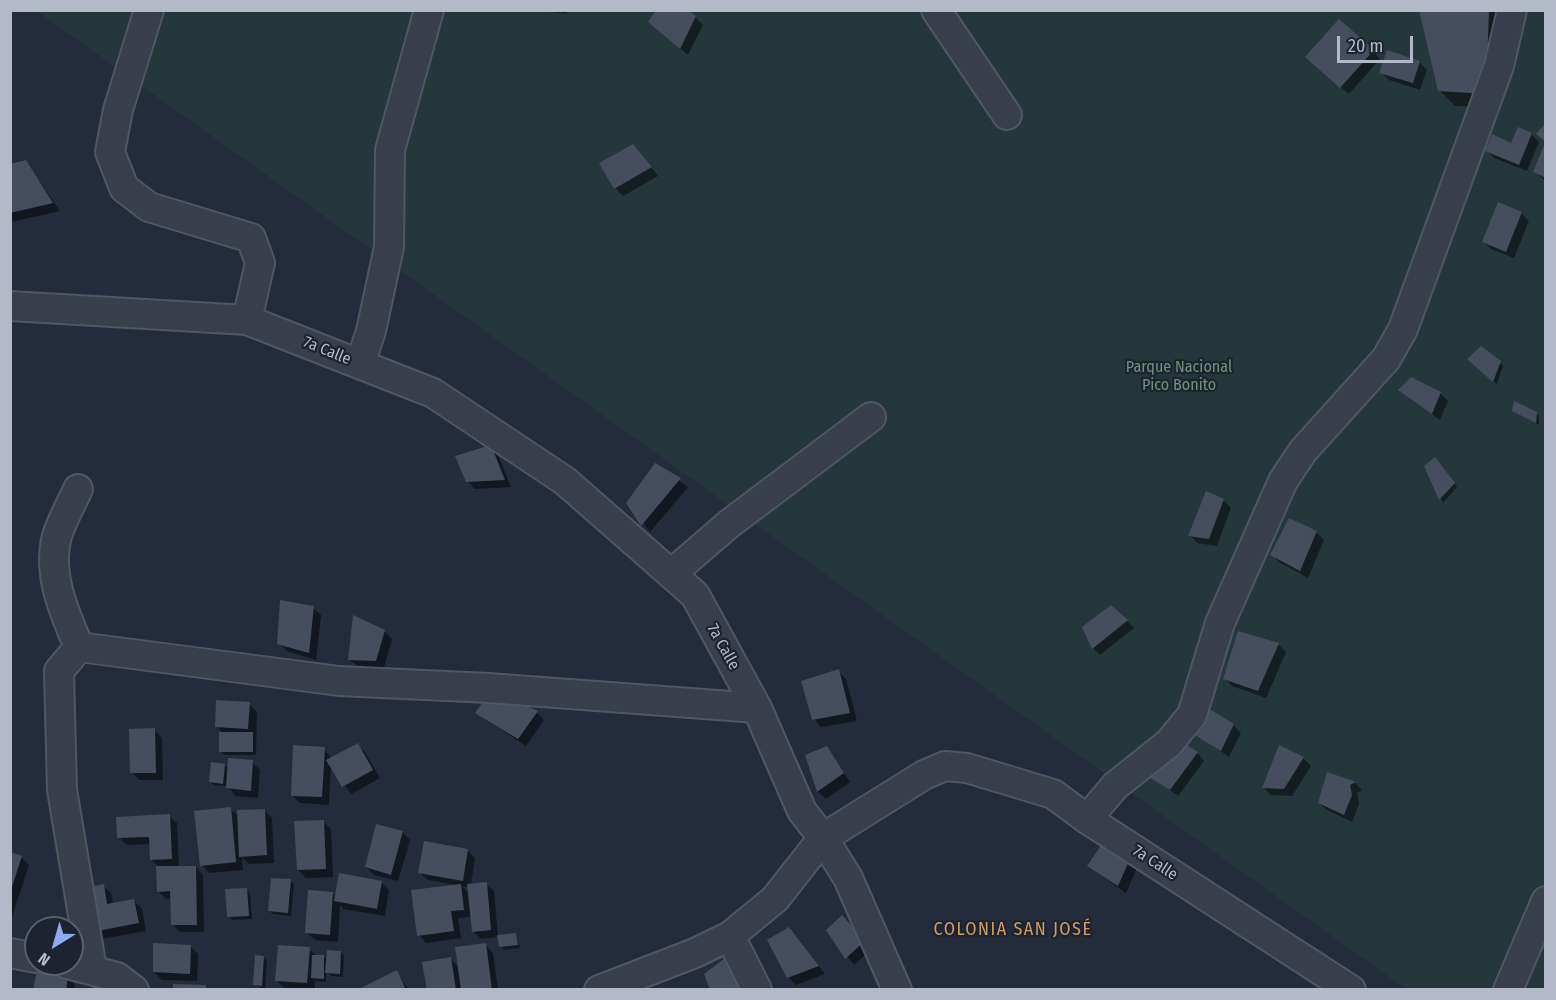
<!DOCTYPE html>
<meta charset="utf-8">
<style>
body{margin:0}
#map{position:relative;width:1556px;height:1000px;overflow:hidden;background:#242b3a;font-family:"Fira Sans Condensed",sans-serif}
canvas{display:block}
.frame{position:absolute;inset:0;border:12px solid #b3b9c6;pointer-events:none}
.north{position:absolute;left:24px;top:916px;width:60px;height:60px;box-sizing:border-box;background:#1d232f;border:2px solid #595f6b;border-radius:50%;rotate:217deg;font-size:16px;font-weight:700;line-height:24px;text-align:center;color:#b3b9c6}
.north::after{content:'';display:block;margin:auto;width:21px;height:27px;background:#8eaaf0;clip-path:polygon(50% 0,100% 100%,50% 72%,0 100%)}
.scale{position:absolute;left:1337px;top:36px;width:76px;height:27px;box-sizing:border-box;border:3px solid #b3b9c6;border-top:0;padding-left:8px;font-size:18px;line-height:21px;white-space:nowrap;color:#b3b9c6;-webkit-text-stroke:4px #1d232f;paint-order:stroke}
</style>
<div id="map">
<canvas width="1556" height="1000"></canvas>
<div class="frame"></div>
<div class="north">N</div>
<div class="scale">20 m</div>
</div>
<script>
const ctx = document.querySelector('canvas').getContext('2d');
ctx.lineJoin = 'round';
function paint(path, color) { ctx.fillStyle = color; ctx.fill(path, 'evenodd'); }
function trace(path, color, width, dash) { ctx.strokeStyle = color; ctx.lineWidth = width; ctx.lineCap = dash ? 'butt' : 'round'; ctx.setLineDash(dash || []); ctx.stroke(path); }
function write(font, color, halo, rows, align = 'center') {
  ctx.font = font + ' "Fira Sans Condensed",sans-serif'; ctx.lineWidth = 4.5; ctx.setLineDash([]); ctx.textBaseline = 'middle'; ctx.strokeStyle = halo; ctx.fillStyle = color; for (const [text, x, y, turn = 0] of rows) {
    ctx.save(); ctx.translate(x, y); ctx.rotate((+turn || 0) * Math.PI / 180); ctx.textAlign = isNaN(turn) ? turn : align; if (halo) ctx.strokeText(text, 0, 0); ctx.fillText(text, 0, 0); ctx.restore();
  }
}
paint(new Path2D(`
 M37,11H1545V989H1406Z`), '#26373b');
paint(new Path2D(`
 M546,10H567V14L548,12Z
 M1421,10H1500L1505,30L1501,108L1455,106L1439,90Z
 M695,17L703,25L688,55L658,30Z
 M1373,51L1380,59L1349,94L1315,65Z
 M1419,62L1427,70L1420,90L1389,80L1381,72Z
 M1531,134L1539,142L1527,171L1494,158L1487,150L1512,145Z
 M1546,147V181L1535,172Z
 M641,153L658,176L623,196L615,188Z
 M26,162L60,211L12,222L10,166Z
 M1521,213L1529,221L1514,258L1491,249L1484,242Z
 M1469,359L1500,362L1503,366L1497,384Z
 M1400,390L1440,393L1448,401L1440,420Z
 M1514,410L1536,413L1539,417V425Z
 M490,447L498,455L511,487L475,489L467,481Z
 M1438,462L1457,487L1443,503L1426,467Z
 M656,465L688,487L650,532L628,503Z
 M1223,500L1231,508L1217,546L1197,543L1190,535Z
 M1316,532L1324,540L1308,578L1279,562L1272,554Z
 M313,608L321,615L316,660L287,651L279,643Z
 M1127,621L1134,628L1100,655L1093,648Z
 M384,631L392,639L384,668L358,667L350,660Z
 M1278,644L1286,652L1266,698L1232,686L1225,678Z
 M838,671L846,679L857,721L821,727L814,719Z
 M249,704L257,712L256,755H224L221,751L224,734L216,726Z
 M477,713H537L544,720L526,746Z
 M1233,725L1241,733L1229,757L1195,733Z
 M154,730L162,738L163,780H139L132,772Z
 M357,744L365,752L380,778L351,794L331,766L329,805L300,803L292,795L324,749L332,759Z
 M827,748L850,782L826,799L818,792L806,756Z
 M1197,753L1204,761L1178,796L1152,777Z
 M1303,758L1311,766L1292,796L1271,795L1263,787Z
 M252,762L260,770L258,798L235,796L228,786L214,785L210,781L224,765L229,769Z
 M1328,774L1355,783L1362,790L1357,793L1359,804L1352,822L1327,810L1319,803Z
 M230,809L239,817L264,810L272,818L274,863L249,864L242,857L243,870L209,873L202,865Z
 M169,816L177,823L179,868L196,867L203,875L204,932H180L172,924V899H166L158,891L160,868L152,860L151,844L127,845L119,837Z
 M324,822L331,829L333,877L306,878L298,870Z
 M402,832L410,840L398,881L374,875L366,867Z
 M1102,846L1137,868L1126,893L1089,866Z
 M467,850L475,858L471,885L486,884L494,891L498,937L516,934L520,948L504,950L499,937L481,939L473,931L472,917L458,918L461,938L426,943L419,935L455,885L428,880L420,873ZM462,886L469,888L470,895Z
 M10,854L21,857L29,865L11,920Z
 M290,881L294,884L291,916L273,914L269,911Z
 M381,882L389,890L385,916L344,909L340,905L338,942L315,940L307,933L332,893L336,898Z
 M103,886L111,893L113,904L134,901L142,909L146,931L101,939L93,931Z
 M246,889L250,893L252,919L232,920L229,916Z
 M842,917L872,949L854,965L828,930Z
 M789,929L797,937L825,974L796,985L788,977Z
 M486,945L493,953L498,990H429L450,959L460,968Z
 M190,946L198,954L197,981L162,980L154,972Z
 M309,949L317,956H323L328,961L341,952L344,956L343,977L331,976L327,972L326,982L315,981V990L284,988L276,980Z
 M263,957L267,961L265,989L255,985Z
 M396,972L409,990H363Z
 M67,977L75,985L74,990H35Z`), '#0007');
paint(new Path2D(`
 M656,10H687L696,16L680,49L648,22Z
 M1419,10H1489L1486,94L1438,91Z
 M1339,19L1374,50L1340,88L1305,57Z
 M1387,50L1420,61L1413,83L1379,73Z
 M1546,123V142L1536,134Z
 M1518,127L1532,133L1519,165L1485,151L1492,134L1511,143Z
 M1545,143H1546V178L1533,172Z
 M633,144L652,167L614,189L599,163Z
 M26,160L53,203L10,213V164Z
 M1498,202L1522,212L1506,252L1482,242Z
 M1481,346L1501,361L1493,382L1467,359Z
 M1411,377L1441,392L1432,414L1398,390Z
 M1514,401L1537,412L1536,423L1512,411Z
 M491,445L505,480L466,482L455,456Z
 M1435,457L1455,483L1439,500L1424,466Z
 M655,463L681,478L641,526L626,503Z
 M1206,491L1224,499L1209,539L1188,536Z
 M1289,518L1317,531L1300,571L1270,555Z
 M280,600L314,606L309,653L277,644Z
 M1111,605L1128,620L1092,649L1082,627Z
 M353,615L385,630L376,661L348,660Z
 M1238,631L1279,643L1258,691L1223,679Z
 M839,669L850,713L812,720L801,681Z
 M491,690L538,711L518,739L475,713Z
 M216,700L250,702L248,729L215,727Z
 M1206,707L1234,724L1221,751L1193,734Z
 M155,728L156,773H130L129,729Z
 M219,732H253V752H219Z
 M1180,741L1198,752L1170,790L1149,777Z
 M358,743L373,770L342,787L326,760Z
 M293,745L325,747L322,797L291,796Z
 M1279,745L1304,757L1284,789L1262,788Z
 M827,746L844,773L817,792L805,755Z
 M228,758L253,760L251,791L226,788Z
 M211,762L225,764L223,784L209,782Z
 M1327,772L1356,782L1350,785L1352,795L1344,815L1318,803Z
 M231,807L236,862L200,866L194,811Z
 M265,809L267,855L239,857L237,810Z
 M170,814L172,859L150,860L149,837L117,838L116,817Z
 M324,820L326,869L297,870L294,821Z
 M376,824L403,831L391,875L365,867Z
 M424,841L468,849L463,881L418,873Z
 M1102,844L1130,859L1118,886L1087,866Z
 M10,852L22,856L11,890H10Z
 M156,866H196L197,925H171L170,891L157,892Z
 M339,873L382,881L377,909L334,901Z
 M271,878L291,879L288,913L268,911Z
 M487,882L491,930L472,932L467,884Z
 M104,884L107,904L134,899L139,923L92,932L84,888Z
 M461,884L464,910L451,911L454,931L417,936L411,890Z
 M247,888L249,916L227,917L225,889Z
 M308,890L333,892L330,935L305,933Z
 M842,915L865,941L845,959L826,930Z
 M789,927L819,966L787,978L767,940Z
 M516,933L518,945L499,947L497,935Z
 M153,943L191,945L190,974L153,972Z
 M486,943L492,990H461L455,947Z
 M278,945L310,947L307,983L275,981Z
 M327,950L341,951L340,974L325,973Z
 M733,952L743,990H710L704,974Z
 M255,955L264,956L262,986L253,985Z
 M312,955H324V979L311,978Z
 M451,957L456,990H427L422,962Z
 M37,970L68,976L66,990H33Z
 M397,970L406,990H361V988Z
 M94,982L117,990H92Z
 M173,984L206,985V990H173Z`), '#464e5e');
const street = new Path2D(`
 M149,10L118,110L110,152L124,188L149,207L251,238L260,263L247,320
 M936,10L1007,115
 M10,306L247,320L433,393L565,481L695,595L757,708L802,811L823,838L848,878L897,990
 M360,364L371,331L389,247L390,150L429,10
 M78,489C71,505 60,523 56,540C48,577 65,614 79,647
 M671,574L729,524L871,417
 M1087,819L1115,786L1169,743L1192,715L1220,623L1283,481L1303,451L1386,359L1403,329L1499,66L1512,10
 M730,936L757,990
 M10,953L36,958
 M67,964L117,977L134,990
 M92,969L62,790L59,671L79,647L339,681L489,688L757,708
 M599,990L695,953L730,936L775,899L823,838L924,775L945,766L967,768L1053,794L1087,819L1351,990
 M1508,990L1546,901`);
trace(street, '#505662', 32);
trace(street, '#383e4a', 28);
write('16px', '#b3b9c6', '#1d232f', [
 ["7a Calle",327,351,22],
 ["7a Calle",723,647,61],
 ["7a Calle",1155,863,33]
]);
write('16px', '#6c957a', '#1d232f', [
 ["Parque Nacional",1179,368],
 ["Pico Bonito",1179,386]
]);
ctx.letterSpacing = '1.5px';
write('18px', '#cd9e68', '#1d232f', [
 ["COLONIA SAN JOSÉ",1013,930]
]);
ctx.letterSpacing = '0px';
</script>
